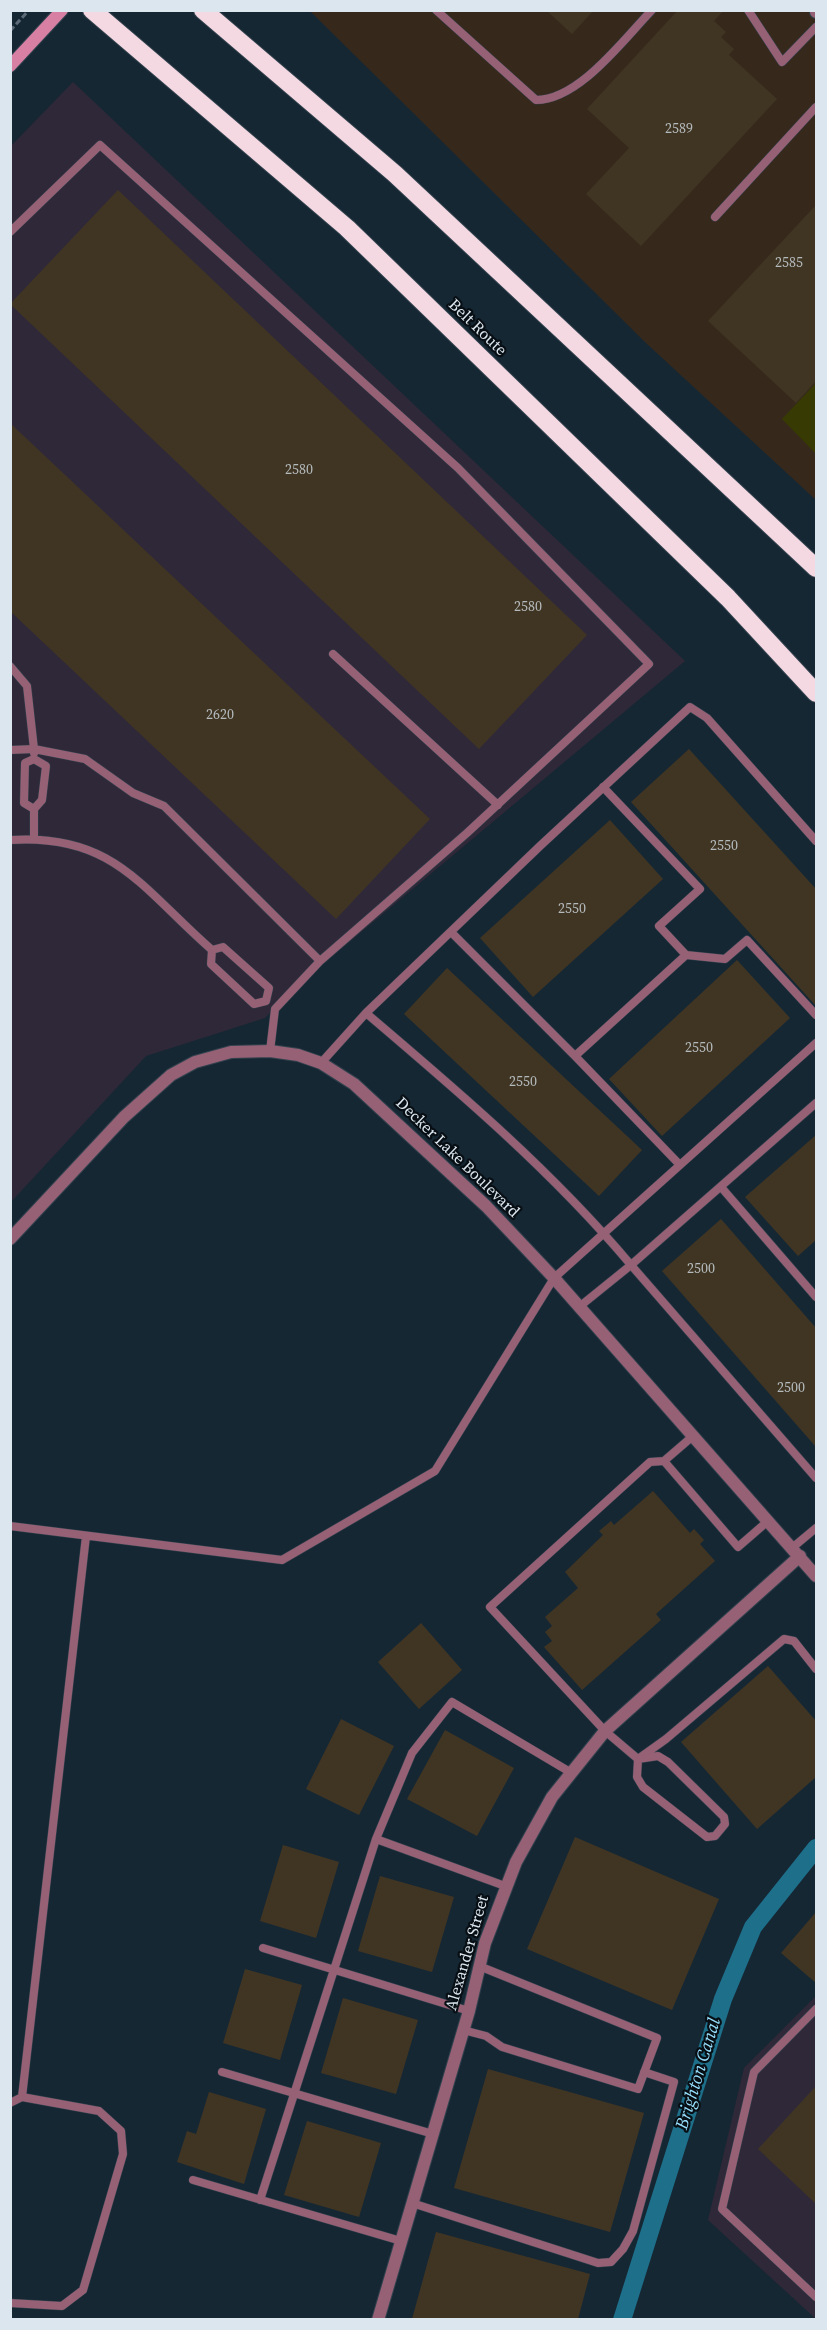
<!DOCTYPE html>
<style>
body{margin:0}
#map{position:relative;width:827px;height:2330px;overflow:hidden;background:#162734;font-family:"Source Serif 4",serif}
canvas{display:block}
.frame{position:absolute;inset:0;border:12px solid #dbe6ef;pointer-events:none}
</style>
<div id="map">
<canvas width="827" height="2330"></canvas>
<div class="frame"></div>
</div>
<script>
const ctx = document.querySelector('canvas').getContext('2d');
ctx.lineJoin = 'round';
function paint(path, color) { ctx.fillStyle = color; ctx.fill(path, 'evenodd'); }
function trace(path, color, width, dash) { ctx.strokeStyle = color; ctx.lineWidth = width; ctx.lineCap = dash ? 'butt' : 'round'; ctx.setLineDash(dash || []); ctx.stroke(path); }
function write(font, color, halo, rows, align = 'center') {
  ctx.font = font + ' "Source Serif 4",serif'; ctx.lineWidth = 4.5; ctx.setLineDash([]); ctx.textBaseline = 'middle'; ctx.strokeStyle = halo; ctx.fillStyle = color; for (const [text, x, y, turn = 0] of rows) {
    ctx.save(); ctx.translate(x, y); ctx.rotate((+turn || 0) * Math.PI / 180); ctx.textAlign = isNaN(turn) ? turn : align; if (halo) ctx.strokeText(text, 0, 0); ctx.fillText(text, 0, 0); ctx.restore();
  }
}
paint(new Path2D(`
 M73,82L685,661L292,990L265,1018L146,1056L11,1202V146Z
 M816,1996V2319L708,2220L744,2068Z`), '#2f2838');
paint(new Path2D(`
 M310,11H816V500L646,343Z`), '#36291c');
paint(new Path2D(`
 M816,383V454L782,419Z`), '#373a02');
trace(new Path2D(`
 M622,2320L723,1999L753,1927L816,1848`), '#1d6f8a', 18);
paint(new Path2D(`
 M546,10H594L572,34Z
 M678,10H724L714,21L726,32L721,37L734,49L729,55L777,99L641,246L586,194L629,148L587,109Z
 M118,190L587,635L479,749L10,304Z
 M816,205V381L796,403L708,321Z
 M10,423L430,819L336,919L10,611Z
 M689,749L816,889V1006L631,802Z
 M610,820L663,879L533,997L480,938Z
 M737,960L790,1018L662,1136L609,1079Z
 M447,968L642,1150L599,1196L404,1014Z
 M816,1135V1240L798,1256L745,1197Z
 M721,1219L816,1328V1447L662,1271Z
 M653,1491L690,1533L694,1529L704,1540L700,1544L715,1561L656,1614L661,1620L582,1690L544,1647L552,1641L545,1632L552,1626L545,1617L578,1588L565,1572L603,1535L599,1531L611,1521L614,1525Z
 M421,1623L462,1670L419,1709L378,1662Z
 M768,1666L816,1721V1777L757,1829L681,1742Z
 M341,1719L394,1746L359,1815L306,1789Z
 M445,1730L514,1768L477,1836L407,1799Z
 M575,1837L719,1899L672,2010L527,1949Z
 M283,1845L339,1862L316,1938L260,1921Z
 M380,1876L454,1897L432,1972L358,1951Z
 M816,1912V1983L781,1953Z
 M245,1969L302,1985L280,2060L223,2043Z
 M343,1998L418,2020L396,2094L321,2073Z
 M488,2069L644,2113L610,2232L454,2188Z
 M816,2086V2204L758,2149Z
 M209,2092L266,2109L244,2184L177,2162L187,2131L196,2134Z
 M307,2121L381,2143L359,2217L284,2195Z
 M436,2232L590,2274L578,2319H412Z`), '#403523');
const lane = new Path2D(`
 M436,10L536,100C579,100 623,40 652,10
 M748,10L782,62L816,27
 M715,217L816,107
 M10,232L100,145L458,468L649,664L467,833L320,961L275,1009L270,1051
 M333,654L498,805
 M10,666L27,686L34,749L85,759L133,793L164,806L320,961
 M10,750L34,749V753
 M603,787L700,889L659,926L686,955
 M34,809L24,803L25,763L34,759L46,766L42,800L34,809V838
 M10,840C114,833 143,890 212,950
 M451,932L575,1056
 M223,947L269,988L266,1001L254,1004L211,964L212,950Z
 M321,1063L366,1013
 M816,1103L631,1265L816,1478
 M679,1164L575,1056L686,955L725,959L747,940L816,1015
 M721,1187L816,1297
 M579,1307L631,1265C552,1171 459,1092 366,1013L540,846L690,707L707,718L816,841
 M693,1436L664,1461L650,1462L490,1607L605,1731L638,1759L658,1756L668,1762L724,1817L725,1824L715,1836L707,1837L643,1787L637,1777L638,1759L666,1739L784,1639L794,1641L816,1669
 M664,1461L738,1547L768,1521
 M10,1526L282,1560L435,1471L554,1278L816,1043
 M792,1548L816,1528
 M505,1886L376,1839L412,1753L452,1702L570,1772
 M263,1948L469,2011
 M816,2009L754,2072L722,2209L816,2297
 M463,2030L486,2036L502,2047L638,2089L657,2038L479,1966
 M222,2072L433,2134
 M10,2103L22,2097L86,1536
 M193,2180L401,2241
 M260,2200L376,1839
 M412,2203L598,2263L611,2262L623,2249L633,2231L674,2082L644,2072
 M10,2303L62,2306L83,2290L123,2154L121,2131L99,2111L22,2097`);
const street = new Path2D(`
 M816,10V12
 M10,1239L124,1117L171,1075L195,1062L231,1052L270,1051L298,1055L321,1063L354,1084L486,1206L554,1278L816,1576
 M378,2320L469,2011L485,1943L516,1862L552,1797L605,1731L800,1556`);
const secondary = new Path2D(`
 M10,66L62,10`);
const highway = new Path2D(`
 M92,10L347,228L728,598L816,693
 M203,10L395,174L816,568`);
trace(lane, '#32424e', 9);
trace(street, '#32424e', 14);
trace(secondary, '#32424e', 14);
trace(highway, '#32424e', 20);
trace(new Path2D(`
 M10,31L29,10`), '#5c6b77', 3, [6, 3]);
trace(lane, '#966075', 8);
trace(street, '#966075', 12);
trace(secondary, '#d780a4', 12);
trace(highway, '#f5d9e2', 18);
write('14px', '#b4babc', null, [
 ["2589",679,129],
 ["2585",789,263],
 ["2580",299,470],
 ["2580",528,607],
 ["2620",220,715],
 ["2550",724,846],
 ["2550",572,909],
 ["2550",699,1048],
 ["2550",523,1082],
 ["2500",701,1269],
 ["2500",791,1388]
]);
write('16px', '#dbe6ef', '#080f14', [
 ["Belt Route",477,328,44],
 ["Decker Lake Boulevard",457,1158,44],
 ["Alexander Street",468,1953,-74]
]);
write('italic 18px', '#96defb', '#080f14', [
 ["Brighton Canal",699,2074,-73]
]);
</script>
